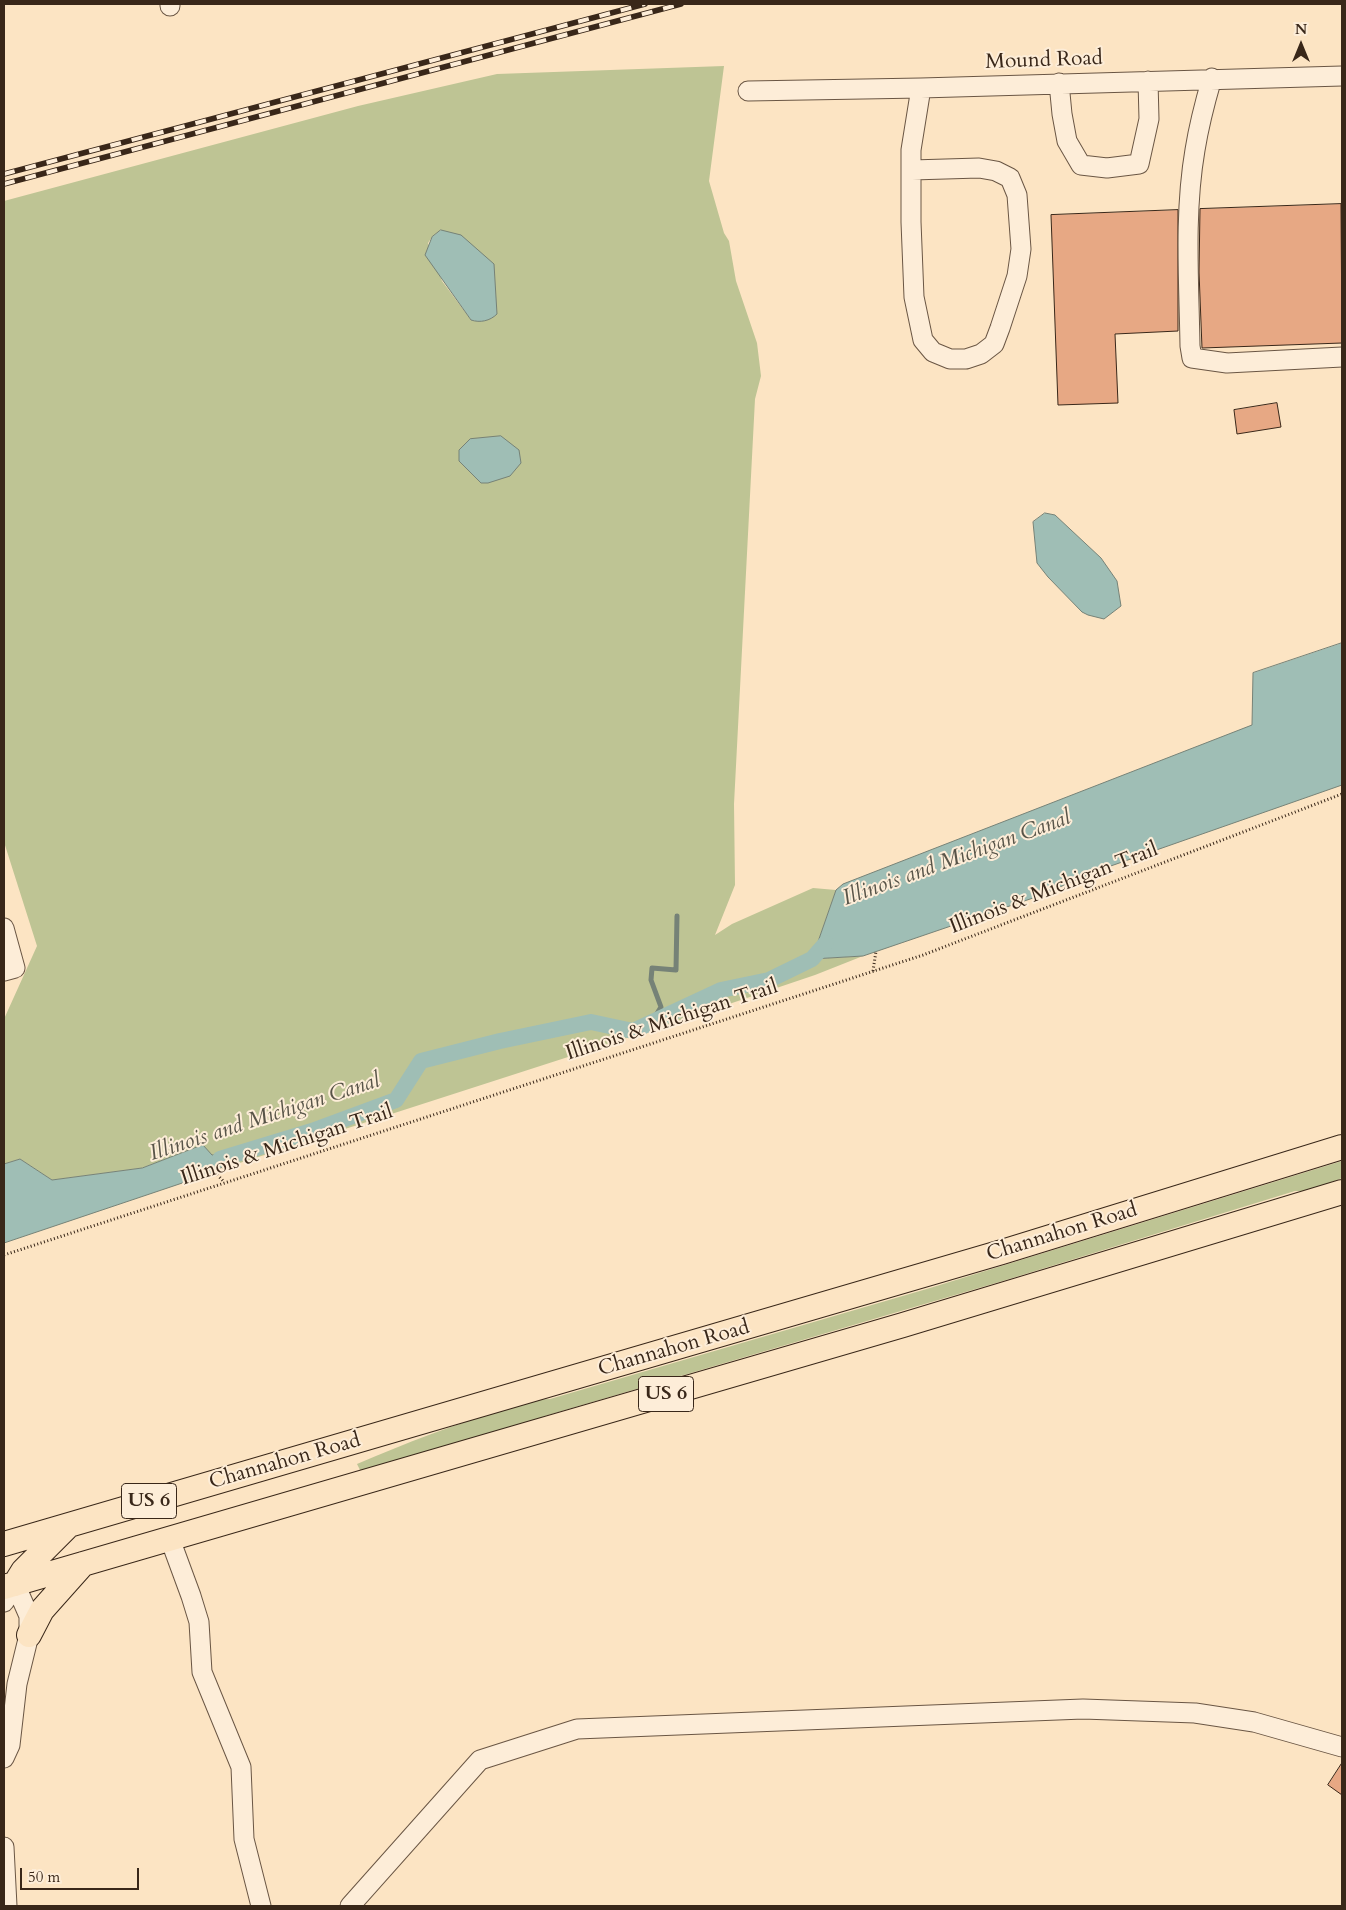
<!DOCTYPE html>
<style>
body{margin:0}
#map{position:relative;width:1346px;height:1910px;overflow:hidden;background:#fce4c3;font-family:Cardo,serif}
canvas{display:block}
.frame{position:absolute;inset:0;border:5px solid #392719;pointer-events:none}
.north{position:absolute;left:1276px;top:20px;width:50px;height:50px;-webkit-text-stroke:4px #fdedd8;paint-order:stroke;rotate:0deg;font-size:14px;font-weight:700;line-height:20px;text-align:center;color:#392719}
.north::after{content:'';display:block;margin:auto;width:18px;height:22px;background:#392719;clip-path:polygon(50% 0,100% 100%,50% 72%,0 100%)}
.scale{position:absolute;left:20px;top:1868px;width:119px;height:22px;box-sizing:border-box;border:2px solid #392719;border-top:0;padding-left:6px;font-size:15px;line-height:18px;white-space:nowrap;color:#392719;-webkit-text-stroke:4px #fdedd8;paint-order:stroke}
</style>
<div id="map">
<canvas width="1346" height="1910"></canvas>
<div class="frame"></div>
<div class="north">N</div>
<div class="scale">50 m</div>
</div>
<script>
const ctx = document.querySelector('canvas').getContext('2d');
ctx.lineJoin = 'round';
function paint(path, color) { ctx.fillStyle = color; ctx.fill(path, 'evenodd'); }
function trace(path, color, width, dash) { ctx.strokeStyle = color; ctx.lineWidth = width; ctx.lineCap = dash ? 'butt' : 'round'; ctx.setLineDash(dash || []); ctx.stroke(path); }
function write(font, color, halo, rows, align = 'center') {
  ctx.font = font + ' Cardo,serif'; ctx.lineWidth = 4; ctx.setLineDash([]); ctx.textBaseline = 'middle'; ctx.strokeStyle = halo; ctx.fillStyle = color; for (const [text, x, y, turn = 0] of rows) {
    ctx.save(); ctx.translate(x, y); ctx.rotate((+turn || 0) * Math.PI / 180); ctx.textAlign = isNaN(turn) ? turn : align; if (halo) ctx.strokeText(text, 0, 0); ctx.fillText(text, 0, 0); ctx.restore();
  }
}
paint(new Path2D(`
 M724,66L709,181L724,233L729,241L736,281L757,343L761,376L755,399L734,804L735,885L715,935L732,924L813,888L836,890L812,959L863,956L815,975L661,1027L221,1169L239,1154L212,1155L202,1145L142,1168L52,1180L20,1159L4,1164V1019L37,946L4,842V201L358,106L497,74ZM441,230L483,321L471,320L442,281L428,243L432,237Z
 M1342,1161V1178L1309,1191H1295L1006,1280L545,1416L535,1422L361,1472L357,1464C406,1443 455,1424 506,1409C519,1405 536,1399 550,1399L930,1288Z`), '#bec494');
const water = new Path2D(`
 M441,230L461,235L494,264L497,314C490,321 480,323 471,320L425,255L432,237Z
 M501,436L519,450L521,463L510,476L488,483H481L459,461V450L470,439Z
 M1045,513L1055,515L1101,558L1117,581L1121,606L1104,619L1088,615L1082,612L1048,577L1037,563L1033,522Z
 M1342,643V785L1105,868L1036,897L863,956L812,959L836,890L843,884L1252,725L1253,673Z
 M203,1145L212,1155L240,1154L215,1172L4,1243V1164L20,1159L52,1180L142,1168Z`);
paint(water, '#9fbeb5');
trace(water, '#768277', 1);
trace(new Path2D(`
 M651,1023L661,1007L651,980L652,968L676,970L677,916`), '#768277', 5);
trace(new Path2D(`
 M220,1159L312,1131L396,1100L421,1061L500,1041L591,1022L633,1031L721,990L769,980L812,959L826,943`), '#9fbeb5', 16);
const building = new Path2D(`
 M1341,204L1342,343L1202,348L1199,272L1200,209Z
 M1178,210V331L1115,334L1118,403L1058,405L1051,215Z
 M1277,403L1281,427L1237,434L1234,410Z
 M1342,1763V1795L1328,1785Z`);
paint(building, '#e7a884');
trace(building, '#392719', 1);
const minor = new Path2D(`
 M170,4V6
 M1212,78C1205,102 1199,125 1195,150C1184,214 1189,281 1190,346L1192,358L1227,363L1342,357
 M1059,83L1062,114L1067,141L1081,165L1107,168L1139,164L1149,119L1148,81
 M748,91L921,88L1342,76
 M912,170L979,168L996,171L1010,178L1017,195L1021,249L1017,276L1000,328L994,344L981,354L966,359H950L933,352L923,340L914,297L911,222V150L921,88
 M4,928L15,968L4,971
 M170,1539L191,1596L199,1622L202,1672L241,1767L244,1839L261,1906
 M4,1602L15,1584
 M4,1758L10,1745L17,1684L29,1635V1616L15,1584
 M4,1847L7,1906
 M350,1906L480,1760L577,1729L1083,1709L1195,1713L1254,1722L1342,1747`);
const major = new Path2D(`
 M4,1544L1002,1252L1342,1147
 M15,1584L23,1571L66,1528
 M4,1587L903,1325L1342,1192
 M29,1635L42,1610L83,1564`);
trace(minor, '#6a5644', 21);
trace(major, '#392719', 26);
trace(new Path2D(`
 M873,971L876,951
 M215,1172L224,1182
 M4,1255L923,955L1342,794`), '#392719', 3, [1, 2.5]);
trace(minor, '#fdedd8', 19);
trace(major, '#fce4c3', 24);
const rail = new Path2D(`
 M4,174L645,4
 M4,184L681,4`);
trace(rail, '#392719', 5.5);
trace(rail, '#fdedd8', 4, [11]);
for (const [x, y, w] of [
 [666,1394,55],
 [149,1501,55]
]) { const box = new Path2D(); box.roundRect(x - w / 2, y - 17.5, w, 35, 4); ctx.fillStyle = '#fdedd8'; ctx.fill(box); trace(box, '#392719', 1); }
write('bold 20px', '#392719', null, [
 ["US 6",666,1394],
 ["US 6",149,1501]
]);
write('21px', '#392719', '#fdedd8', [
 ["Mound Road",1044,61,-2],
 ["Illinois & Michigan Trail",1054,889,-21],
 ["Illinois & Michigan Trail",672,1021,-18],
 ["Illinois & Michigan Trail",287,1146,-18],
 ["Channahon Road",1062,1233,-17],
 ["Channahon Road",674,1349,-16],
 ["Channahon Road",285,1462,-16]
]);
write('italic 22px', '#585448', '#fdedd8', [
 ["Illinois and Michigan Canal",957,859,-20],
 ["Illinois and Michigan Canal",265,1118,-18]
]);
</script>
